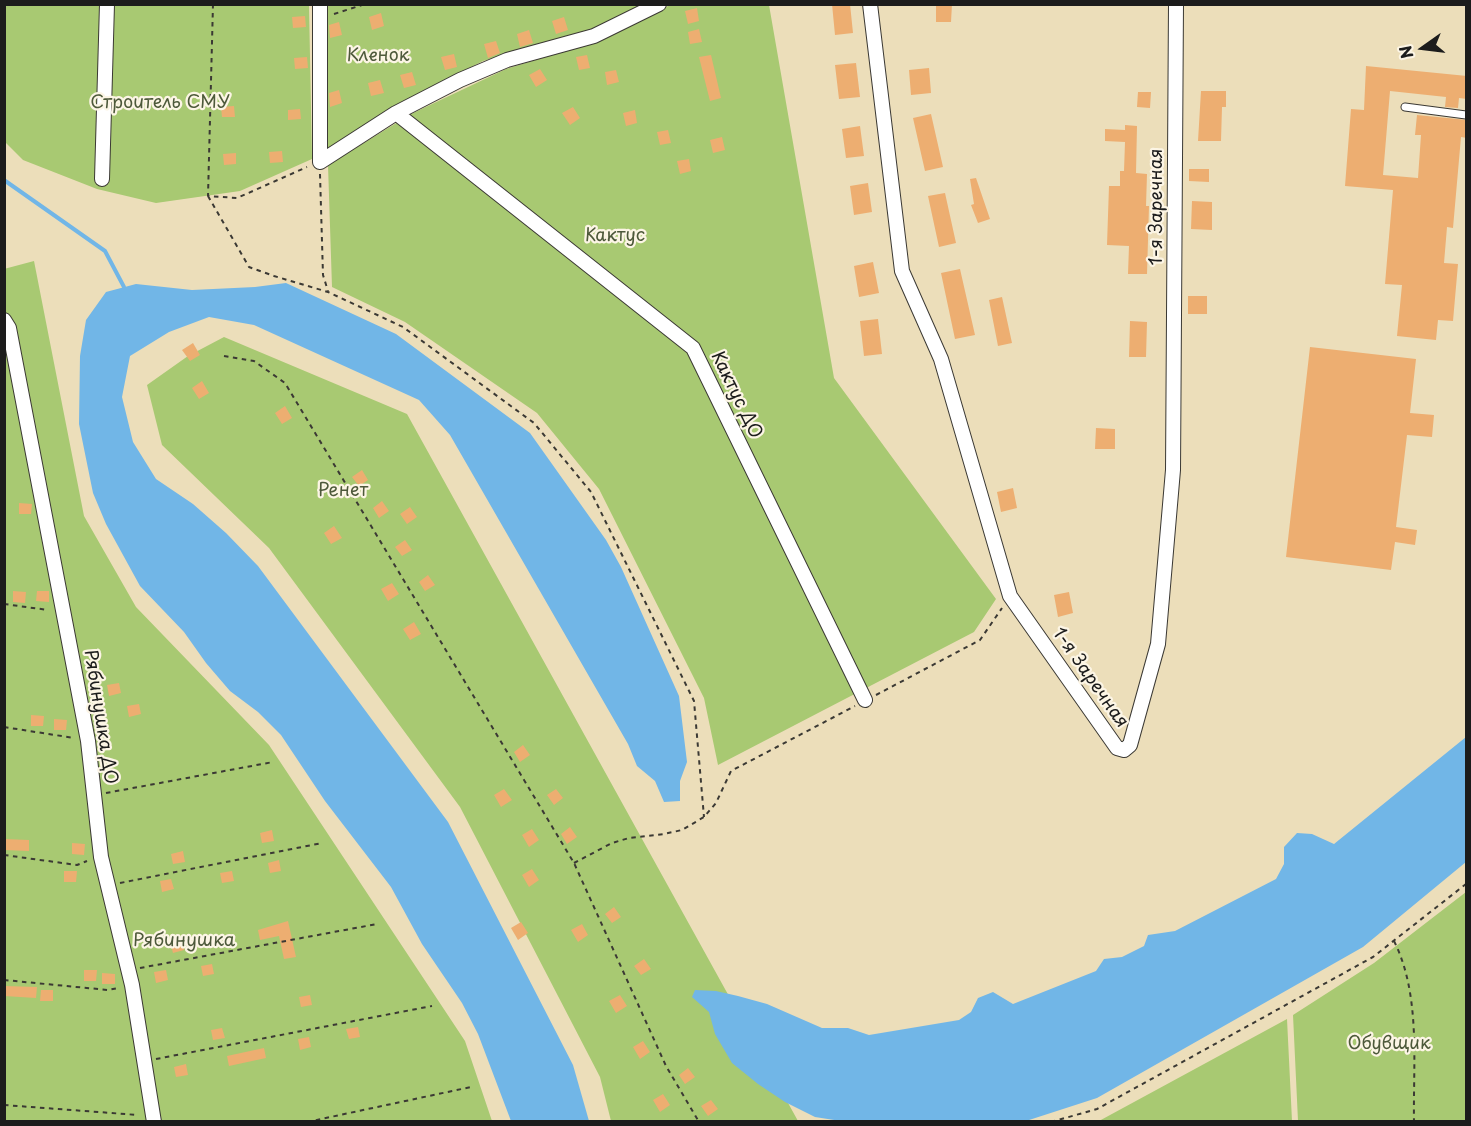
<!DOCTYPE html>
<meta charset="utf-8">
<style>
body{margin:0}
#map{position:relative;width:1471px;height:1126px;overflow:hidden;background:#ecdeba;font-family:"Playpen Sans",sans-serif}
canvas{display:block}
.frame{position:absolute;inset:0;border:6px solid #1c1c1c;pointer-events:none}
.north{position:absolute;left:1393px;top:18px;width:60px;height:60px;-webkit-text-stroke:4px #fcf5e5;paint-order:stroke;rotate:256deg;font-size:16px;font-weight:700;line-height:24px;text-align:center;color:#1c1c1c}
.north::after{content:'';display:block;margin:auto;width:21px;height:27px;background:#1c1c1c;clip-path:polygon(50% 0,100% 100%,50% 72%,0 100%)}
</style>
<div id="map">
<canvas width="1471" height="1126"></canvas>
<div class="frame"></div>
<div class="north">N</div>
</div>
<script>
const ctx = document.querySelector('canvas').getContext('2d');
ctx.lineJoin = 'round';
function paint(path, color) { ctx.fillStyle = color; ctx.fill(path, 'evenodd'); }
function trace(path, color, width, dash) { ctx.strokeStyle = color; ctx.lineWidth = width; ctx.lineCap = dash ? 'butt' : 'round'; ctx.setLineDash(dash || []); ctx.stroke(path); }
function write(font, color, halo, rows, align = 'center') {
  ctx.font = font + ' "Playpen Sans",sans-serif'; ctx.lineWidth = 4.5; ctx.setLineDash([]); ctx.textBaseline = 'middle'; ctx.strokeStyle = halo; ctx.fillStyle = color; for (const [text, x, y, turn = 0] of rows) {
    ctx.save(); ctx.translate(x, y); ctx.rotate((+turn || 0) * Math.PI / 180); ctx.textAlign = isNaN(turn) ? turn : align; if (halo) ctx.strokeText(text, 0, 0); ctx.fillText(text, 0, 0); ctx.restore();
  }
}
paint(new Path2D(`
 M4,5H309L312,159L240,191L156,203L97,189L23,160L5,142Z
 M324,5H643L587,31L483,61L404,101L327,150Z
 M670,5H769L834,378L996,599L974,632L718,765L704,698L599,489L537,413L405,322L332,287L328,165L411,114L506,69L598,41Z
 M34,261L84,516L136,607L269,745L465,1041L492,1121L5,1122L4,269Z
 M224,337L407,414L798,1121H611L600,1077L460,807L269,548L162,445L147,385L188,356Z
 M1466,892V1121H1298L1293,1015L1374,963Z
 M1287,1019L1292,1121H1099Z`), '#a8c972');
paint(new Path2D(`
 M286,283L396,334L530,433L606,540L621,567L679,696L687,762L680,781V801L664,802L655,781L637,766L628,744L450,435L419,400L254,325L209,317L169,332L130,356L122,397L133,442L156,479L193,504L226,533L258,566L448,822L573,1065L589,1121H511L478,1034L462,1003L422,944L391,887L325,801L281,735L258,712L230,691L206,663L184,632L140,586L106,524L93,493L79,424L80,356L86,320L106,292L136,284L192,290L255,287Z
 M1466,737V862L1363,947L1097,1098L1026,1121L847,1122L815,1117L785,1102L758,1084L732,1063L715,1034L709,1012L692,997L695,990L716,991L738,996L767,1004L822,1028H848L869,1035L959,1020L971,1012L978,998L993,992L1013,1004L1096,971L1104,959L1122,957L1144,946L1148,935L1175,931L1276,879L1284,864V847L1297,833L1312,834L1334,844Z`), '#71b6e7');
trace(new Path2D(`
 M4,180L105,251L124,287`), '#71b6e7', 4);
paint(new Path2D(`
 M832,4H850L853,33L835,35Z
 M936,4H952L951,22H936Z
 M697,8L699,21L688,24L685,11Z
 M381,13L384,26L372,30L369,17Z
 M305,16L306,27L293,28L292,17Z
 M564,17L568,30L556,34L552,21Z
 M339,22L342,35L330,38L329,25Z
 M699,29L702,42L690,44L688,32Z
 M529,30L533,43L520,47L517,34Z
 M496,41L500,53L488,58L484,44Z
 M454,54L457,67L445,70L441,57Z
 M587,55L590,68L579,70L576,57Z
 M711,55L721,98L710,101L699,57Z
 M307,57L308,68L295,69L294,58Z
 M856,63L860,97L839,99L835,65Z
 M1366,66L1467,76V99L1459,98L1458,108L1445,107L1446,97L1390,91L1383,175L1418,178L1421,135H1415L1417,115L1467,120V138L1461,137L1453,228L1447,227L1444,263L1458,264L1453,321L1438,320L1436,340L1397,336L1402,285L1385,284L1393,190L1345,186L1351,109L1364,110Z
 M929,68L931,93L911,95L909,70Z
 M540,69L547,80L536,87L529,75Z
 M616,70L619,82L607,85L605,72Z
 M412,72L416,85L404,88L400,75Z
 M380,80L384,93L371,96L368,83Z
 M339,90L342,103L330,107L329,93Z
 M1201,91H1226V107H1222L1221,141H1198Z
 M1138,92H1151L1150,108L1137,107Z
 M234,106L235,117H222L221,107Z
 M573,107L580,118L570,125L562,113Z
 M300,109L301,119L288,120V110Z
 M635,110L637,123L626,126L623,113Z
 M931,114L943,167L925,171L913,118Z
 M1125,125L1137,126L1136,173L1147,174L1146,206H1149L1147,274H1128L1129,246L1107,245L1109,186H1120V171H1124L1125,142L1105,141V129L1125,130Z
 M860,126L864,156L846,158L842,129Z
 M668,130L671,143L660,145L657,132Z
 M722,137L725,150L713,153L710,140Z
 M282,151L283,162L270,163L269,152Z
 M236,153V164L224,165L223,154Z
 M689,159L691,171L680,174L677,161Z
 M1189,169H1209V182L1189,181Z
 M976,178L990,219L978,223L971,205L974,204L970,179Z
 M868,183L872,212L854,215L850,186Z
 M945,193L956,243L939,247L928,196Z
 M1192,201L1212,202V230L1191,229Z
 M873,262L879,293L859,297L854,266Z
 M960,269L975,335L955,339L941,273Z
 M1188,296H1207V314H1188Z
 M1002,297L1012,343L998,346L989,300Z
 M878,319L882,354L864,356L860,321Z
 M1130,321L1147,322L1146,357H1129Z
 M193,343L200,355L190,361L182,350Z
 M1310,347L1416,359L1410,413L1434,415L1432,437L1407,435L1396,527L1417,530L1415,545L1395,542L1391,570L1286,557Z
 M202,381L209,393L199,399L192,388Z
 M285,406L292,418L282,424L275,413Z
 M1096,428L1115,429V449H1095Z
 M362,470L368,480L359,486L352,477Z
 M1013,488L1017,508L1001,512L997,492Z
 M382,501L389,511L379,518L373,508Z
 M19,503L32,504L31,514H19Z
 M410,507L417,517L407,524L400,514Z
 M334,526L342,538L331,544L324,533Z
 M405,540L412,550L402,556L395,547Z
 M428,575L435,585L425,591L419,582Z
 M392,583L399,594L388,601L381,589Z
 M13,591L26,592L25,603L13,602Z
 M37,591H49V602L36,601Z
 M1069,592L1073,613L1058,617L1054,595Z
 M414,622L421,634L410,640L403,629Z
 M119,683L121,693L109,696L107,685Z
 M139,704L141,714L129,717L127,706Z
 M31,715L44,716L43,726H31Z
 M54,719L67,720L66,730H54Z
 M523,745L530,755L520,762L514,752Z
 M504,789L512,800L501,807L494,795Z
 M556,789L563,798L554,805L547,795Z
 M570,827L577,837L567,844L561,834Z
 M532,829L539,840L529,847L522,835Z
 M272,830L274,841L262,843L260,833Z
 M4,839L29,840V851L4,850Z
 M72,843L85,844L84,855L72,854Z
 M183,851L185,862L173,864L171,854Z
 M279,860L281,871L270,873L268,863Z
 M532,869L539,880L529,887L522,875Z
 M64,871H77L76,882H64Z
 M232,871L234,881L222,883L220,873Z
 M171,879L174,889L162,892L160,881Z
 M614,907L621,917L612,923L605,914Z
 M288,921L296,957L284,959L279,936L260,940L258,930Z
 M521,922L528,933L518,940L511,928Z
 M582,924L588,935L578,942L571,930Z
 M182,940L184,950L173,953L170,942Z
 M644,959L651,969L641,975L634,966Z
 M212,964L214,974L203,976L201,966Z
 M84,970H97L96,981H84Z
 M166,970L168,980L156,983L154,972Z
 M102,973L115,974V984H102Z
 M4,986L37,987L36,998L4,996Z
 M41,990H53V1001H40Z
 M310,995L312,1005L301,1007L299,997Z
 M620,995L627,1006L616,1013L609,1001Z
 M358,1027L360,1037L349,1039L346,1029Z
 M222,1028L225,1038L213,1040L211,1030Z
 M309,1037L311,1047L300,1050L298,1039Z
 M643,1041L650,1052L640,1059L633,1047Z
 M264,1048L266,1058L229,1066L227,1056Z
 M186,1064L188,1075L176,1077L174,1067Z
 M688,1068L695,1077L685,1084L679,1075Z
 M663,1094L670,1105L660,1112L653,1100Z
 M711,1100L718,1109L708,1116L701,1106Z`), '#edae71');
const service = new Path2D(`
 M1405,107L1466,115`);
const minor = new Path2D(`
 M870,4L902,271L941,359L1010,596L1117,748L1124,750L1130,745L1158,644L1173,470L1176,4
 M396,113L693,348L865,700
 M320,162L396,113L460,80L507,60L594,36L659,4
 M320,162V4
 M102,179L107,4
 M4,320L9,328L88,741L101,857L132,985L154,1122`);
trace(service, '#3b3934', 9);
trace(minor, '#3b3934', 16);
trace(new Path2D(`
 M213,4L208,196L237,198L307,167
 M334,14L365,4
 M320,174L323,275L328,291
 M208,196L249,267L274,276L328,292L403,327L534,423L591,492L694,701L704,817
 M224,356L254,361L285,383L574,863L666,1066L699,1122
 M4,604L48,610
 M876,695L980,640L1002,608
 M4,727L74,738
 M106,793L273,762
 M4,855L77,865L87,861
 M574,863L612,843L629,838L664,834L682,830L704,817L716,803L731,771L855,706
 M120,883L322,843
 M1394,941C1421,995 1413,1063 1414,1122
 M140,968L377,924
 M4,980L108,990L118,988
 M156,1059L432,1006
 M4,1105L138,1115
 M307,1122L471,1087
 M1051,1122L1097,1109L1373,957L1466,884`), '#3b3934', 2, [4.5, 4.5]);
trace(service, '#fff', 7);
trace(minor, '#fff', 14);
write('18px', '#4d593a', '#fcf5e5', [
 ["Кленок",378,56],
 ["Строитель СМУ",160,103],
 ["Кактус",615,236],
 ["Ренет",343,491],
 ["Рябинушка",184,941],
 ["Обувщик",1389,1044]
]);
write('18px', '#1c1c1c', '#fcf5e5', [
 ["1-я Заречная",1157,207,-90],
 ["Кактус ДО",736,395,64],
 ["1-я Заречная",1090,678,55],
 ["Рябинушка ДО",100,717,81]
]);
</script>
